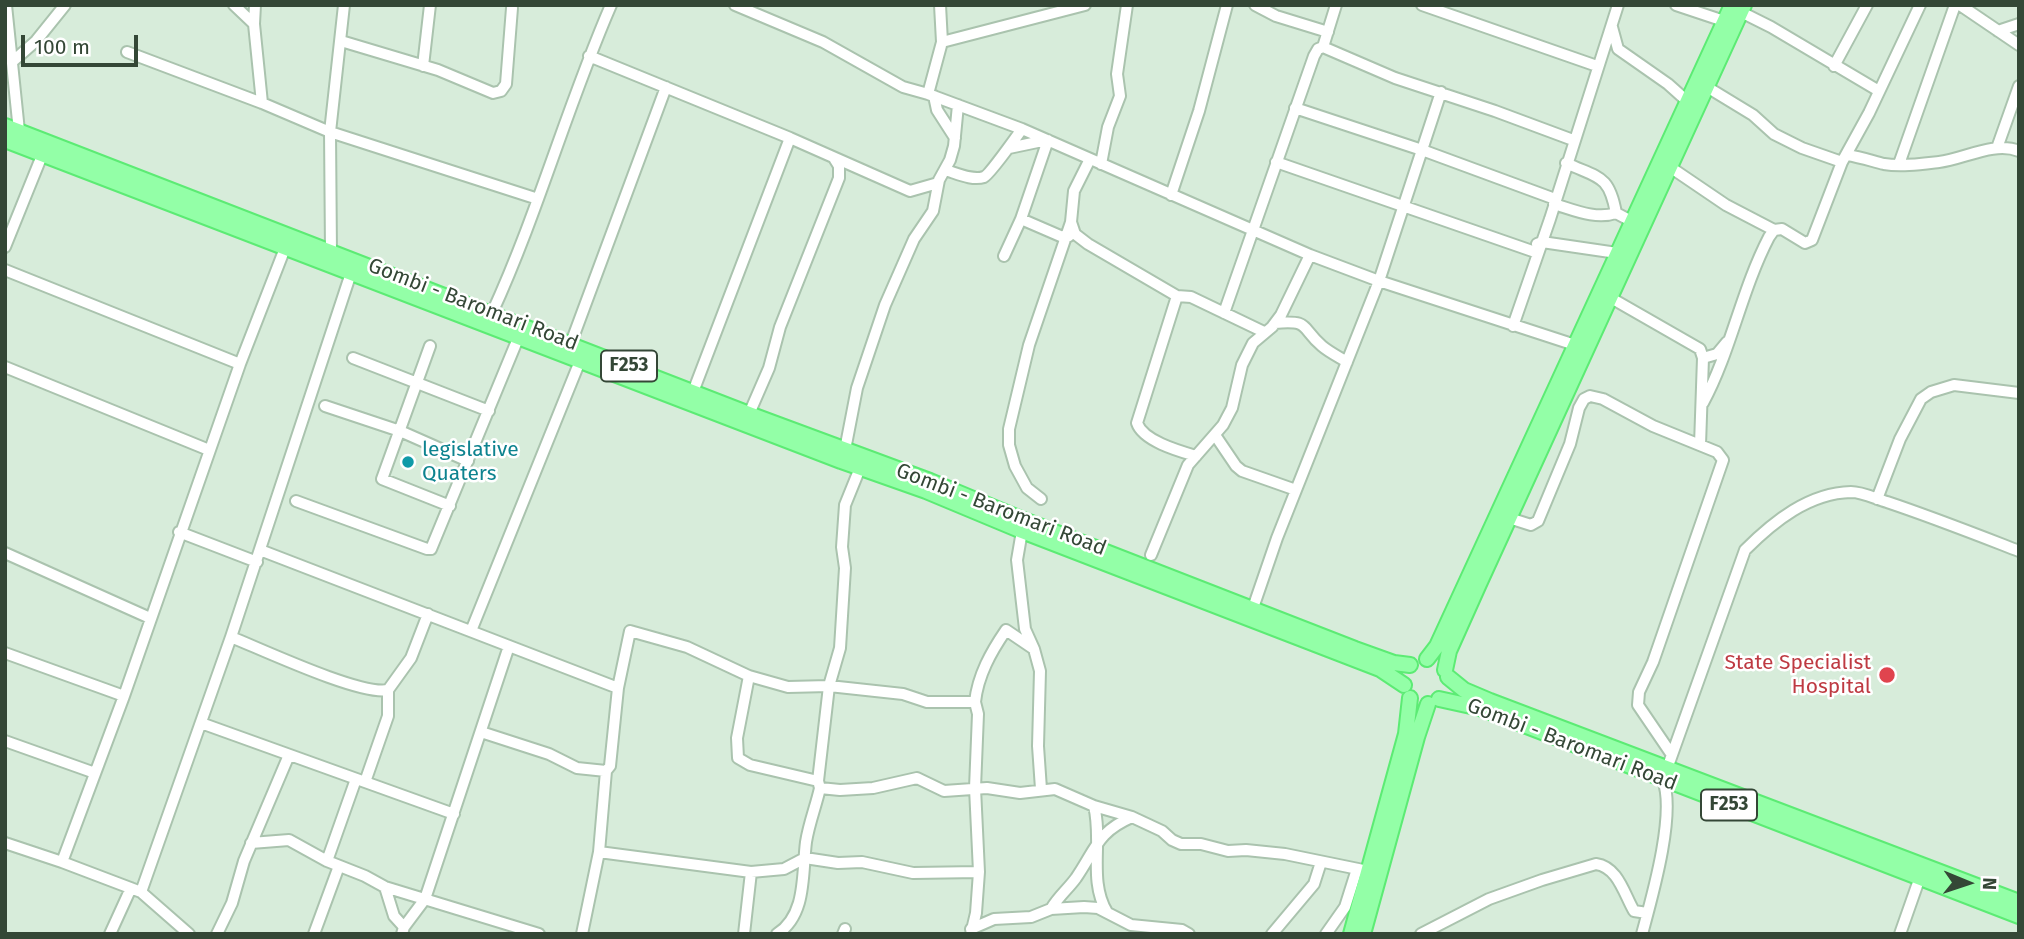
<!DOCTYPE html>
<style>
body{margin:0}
#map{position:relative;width:2024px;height:939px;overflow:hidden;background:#e5f4e8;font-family:"Fira Sans",sans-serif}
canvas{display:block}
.frame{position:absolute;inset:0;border:7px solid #344736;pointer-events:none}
.north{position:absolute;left:1933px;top:848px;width:70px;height:70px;-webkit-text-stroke:5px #fff;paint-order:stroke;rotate:92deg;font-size:19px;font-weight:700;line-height:28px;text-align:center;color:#344736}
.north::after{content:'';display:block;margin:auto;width:24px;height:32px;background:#344736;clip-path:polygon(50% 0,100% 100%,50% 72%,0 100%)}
.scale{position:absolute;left:21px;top:35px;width:117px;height:32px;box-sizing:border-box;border:4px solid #344736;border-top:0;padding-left:9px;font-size:21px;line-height:24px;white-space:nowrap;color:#344736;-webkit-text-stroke:5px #fff;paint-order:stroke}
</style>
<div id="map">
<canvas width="2024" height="939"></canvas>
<div class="frame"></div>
<div class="north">N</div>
<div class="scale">100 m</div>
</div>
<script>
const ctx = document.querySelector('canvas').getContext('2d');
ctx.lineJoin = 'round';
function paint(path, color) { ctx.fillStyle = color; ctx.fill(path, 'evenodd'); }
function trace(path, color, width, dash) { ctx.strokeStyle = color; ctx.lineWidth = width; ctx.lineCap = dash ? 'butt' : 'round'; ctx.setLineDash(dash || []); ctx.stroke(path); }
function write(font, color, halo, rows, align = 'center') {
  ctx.font = font + ' "Fira Sans",sans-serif'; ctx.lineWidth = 5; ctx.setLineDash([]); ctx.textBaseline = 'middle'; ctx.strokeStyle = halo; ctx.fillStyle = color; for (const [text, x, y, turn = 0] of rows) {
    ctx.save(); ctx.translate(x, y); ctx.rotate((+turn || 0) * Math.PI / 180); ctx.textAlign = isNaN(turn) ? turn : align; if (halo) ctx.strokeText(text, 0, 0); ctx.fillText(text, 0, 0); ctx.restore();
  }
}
paint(new Path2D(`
 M5,5H2019V934H5Z`), '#d7ecda');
const minor = new Path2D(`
 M6,5L19,131
 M234,5L254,24
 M255,5L254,24L262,103
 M735,5L823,42L903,87L928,94L1022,129L1310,255L1379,281L1575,345
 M1255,5L1276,16L1328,32
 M1422,5L1597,66
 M1676,5L1724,21
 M1960,5L2019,45
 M1741,12L1771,27L1879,91
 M1612,27L1618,49L1668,84L1687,101
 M1998,31L2019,24
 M341,41L438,70L493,93L501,91L506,84L512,8
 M942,42L1085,5
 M1323,47L1395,78L1495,111L1573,140
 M127,52L262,103L330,132L538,199
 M589,56L790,138L910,191L938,183
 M12,62L36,41L65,5
 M423,66L430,5
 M1834,66L1867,5
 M1707,87L1753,115L1774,134L1802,148L1842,162
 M928,94L942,42L940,5
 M934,96L937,110L955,138
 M1295,108L1422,150L1555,199
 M1009,148L1047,140
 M1997,148L2019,86
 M1847,155C1860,157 1872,161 1884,164C1901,167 1922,164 1939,162C1964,159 1994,141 2019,151
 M1276,162L1538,253
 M1566,163C1598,178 1609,174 1616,213
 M1101,164L1108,127L1120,96L1117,74L1127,5
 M1899,164L1955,5
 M1670,167L1726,205L1774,230
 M945,170C956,173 972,181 984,177C989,175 1017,136 1022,129
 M1171,195L1199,111L1227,5
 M1554,204C1574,210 1596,220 1616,213L1637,224
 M1021,219L1065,238L1069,236
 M1071,222L1075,234L1088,244L1177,296
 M1537,244L1542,242L1617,253
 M5,247L45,148
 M331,252L330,132L344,5
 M1004,256L1021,219L1048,140
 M5,270L240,364
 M1611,298L1700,349L1703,358L1700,445
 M492,313C538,213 567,106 611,5
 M1224,313L1314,56L1318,49L1323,47L1336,5
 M1275,323C1311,320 1300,327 1322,346C1329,352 1339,357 1347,362
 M1513,326L1550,219L1618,5
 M571,343L666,87
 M430,346L382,479L450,506
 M353,358L489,411
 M1703,358L1717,354L1727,342
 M5,367L209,450
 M693,392L790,138
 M1703,403C1731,351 1741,291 1769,237L1774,230L1782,229L1805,243L1812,240L1842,162L1869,113L1920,5
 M325,406L400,431L468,461
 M749,414L769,368L780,327L839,178V166L834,158
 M1215,435L1236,466L1242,471L1296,490
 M844,455L857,388L885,305L914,239L933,211L939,180L950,160L954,146L958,105
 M1196,456C1179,451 1143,441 1137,423L1177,296L1191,297L1264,332
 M1041,499L1027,488L1015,466L1009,445V429L1029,345L1071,222L1074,191L1090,159
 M1877,499L1900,439L1921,399L1931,392L1954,385L2019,393
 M296,501L427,549H431L519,336
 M1509,518L1531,525L1538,521L1570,444L1579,408L1584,399L1590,396L1603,399L1653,426L1717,452L1723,460L1653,662L1639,692L1638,705L1672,755
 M1022,531L1017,560L1025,629L1034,649L1040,671L1038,746L1041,789
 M179,532L257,562
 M260,550L618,688
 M5,553L150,618
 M1151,555L1188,465L1223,425L1232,408L1242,365L1253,343L1272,327L1281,315L1310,255
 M1253,608L1277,538L1379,281L1441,92
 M471,631L580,361
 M231,637C261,649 361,696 388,690
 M5,653L124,696
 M749,676L737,738L738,758L750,765L818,781
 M201,723L454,814
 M481,732L549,754L577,768L606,771
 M5,741L95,773
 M365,782L388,716V690L411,658L428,614
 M820,788L840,790L873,788L917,778L944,791L987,788L1020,793L1055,789L1094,806L1132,817L1162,831L1172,840L1181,844H1201L1228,851L1246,850L1285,854L1368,871
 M1094,806C1103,841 1088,881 1107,912
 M5,843L62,862L124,696L240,364L287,243
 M251,843L289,840L327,861L365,876L385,887L539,934
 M599,852L751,872L784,869L805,858L838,863L862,862L913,873L979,872
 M327,861L356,779
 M62,862L141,892L189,934
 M385,887L394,916L404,927
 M141,892L231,637L351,273
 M1051,909C1058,897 1068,889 1076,878C1096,849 1097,832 1132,817
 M971,929L994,919L1031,917L1051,909L1084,907L1098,908L1131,925L1182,930L1189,934
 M110,934L131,888
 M217,934L232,903L244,861L289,755
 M314,934L339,866
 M402,934L404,927L425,899L509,646
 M582,934L599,852L606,771L610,766L618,688L630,631L687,647L749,676L788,687L829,686L903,694L927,702H975C978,675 991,652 1006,630L1034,649
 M744,934L751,872
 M777,934C807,915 802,873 806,842C809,823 816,806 820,788L818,781L829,686L840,648L845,568L842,547L845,505L860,468
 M843,934L845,929
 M971,934L976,913L979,872L975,788L978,714L975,702
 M1272,934L1314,884L1321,862
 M1326,934L1345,907L1357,869
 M1421,934L1489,899L1542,880L1596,864C1618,867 1624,894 1634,911L1647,913
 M1642,934C1652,897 1676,814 1663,780L1745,550C1774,521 1809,493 1851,492C1863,492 1876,499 1887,502C1932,517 1975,534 2019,551
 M1900,934L1920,877`);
const major = new Path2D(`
 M5,126L749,414L930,481L1026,521L1355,649L1394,663L1410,665
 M5,140L841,461L926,491L1022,531L1380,669L1404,685
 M1427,659L1437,646L1732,5
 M1445,670L1449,651L1479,584L1744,5
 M1448,677L1464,690L1490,701L2019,902
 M1439,699L1480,708L2019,916
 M1351,934L1406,734L1410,698
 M1363,934L1417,737L1428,704`);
trace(minor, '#aac3ae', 14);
trace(major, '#5ceb74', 18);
trace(minor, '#fff', 10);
trace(major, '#93ffa7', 14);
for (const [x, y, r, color] of [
 [408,462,7,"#0f9aa8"],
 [1887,675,9,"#e0444e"]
]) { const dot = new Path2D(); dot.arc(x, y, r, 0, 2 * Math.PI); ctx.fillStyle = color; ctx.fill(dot); trace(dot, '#fff', 2.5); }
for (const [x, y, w] of [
 [629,366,56],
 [1729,805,56]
]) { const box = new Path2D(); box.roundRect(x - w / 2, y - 15.5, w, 31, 5); ctx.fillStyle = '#fff'; ctx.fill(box); trace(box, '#344736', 2); }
write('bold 19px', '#344736', null, [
 ["F253",629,366],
 ["F253",1729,805]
]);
write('21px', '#344736', '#fff', [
 ["Gombi - Baromari Road",473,305,21],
 ["Gombi - Baromari Road",1001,510,21],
 ["Gombi - Baromari Road",1572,745,21]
]);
write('21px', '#0d838f', '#fff', [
 ["legislative",422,450],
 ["Quaters",422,474]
], 'left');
write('21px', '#be3a42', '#fff', [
 ["State Specialist",1871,663],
 ["Hospital",1871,687]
], 'right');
</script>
